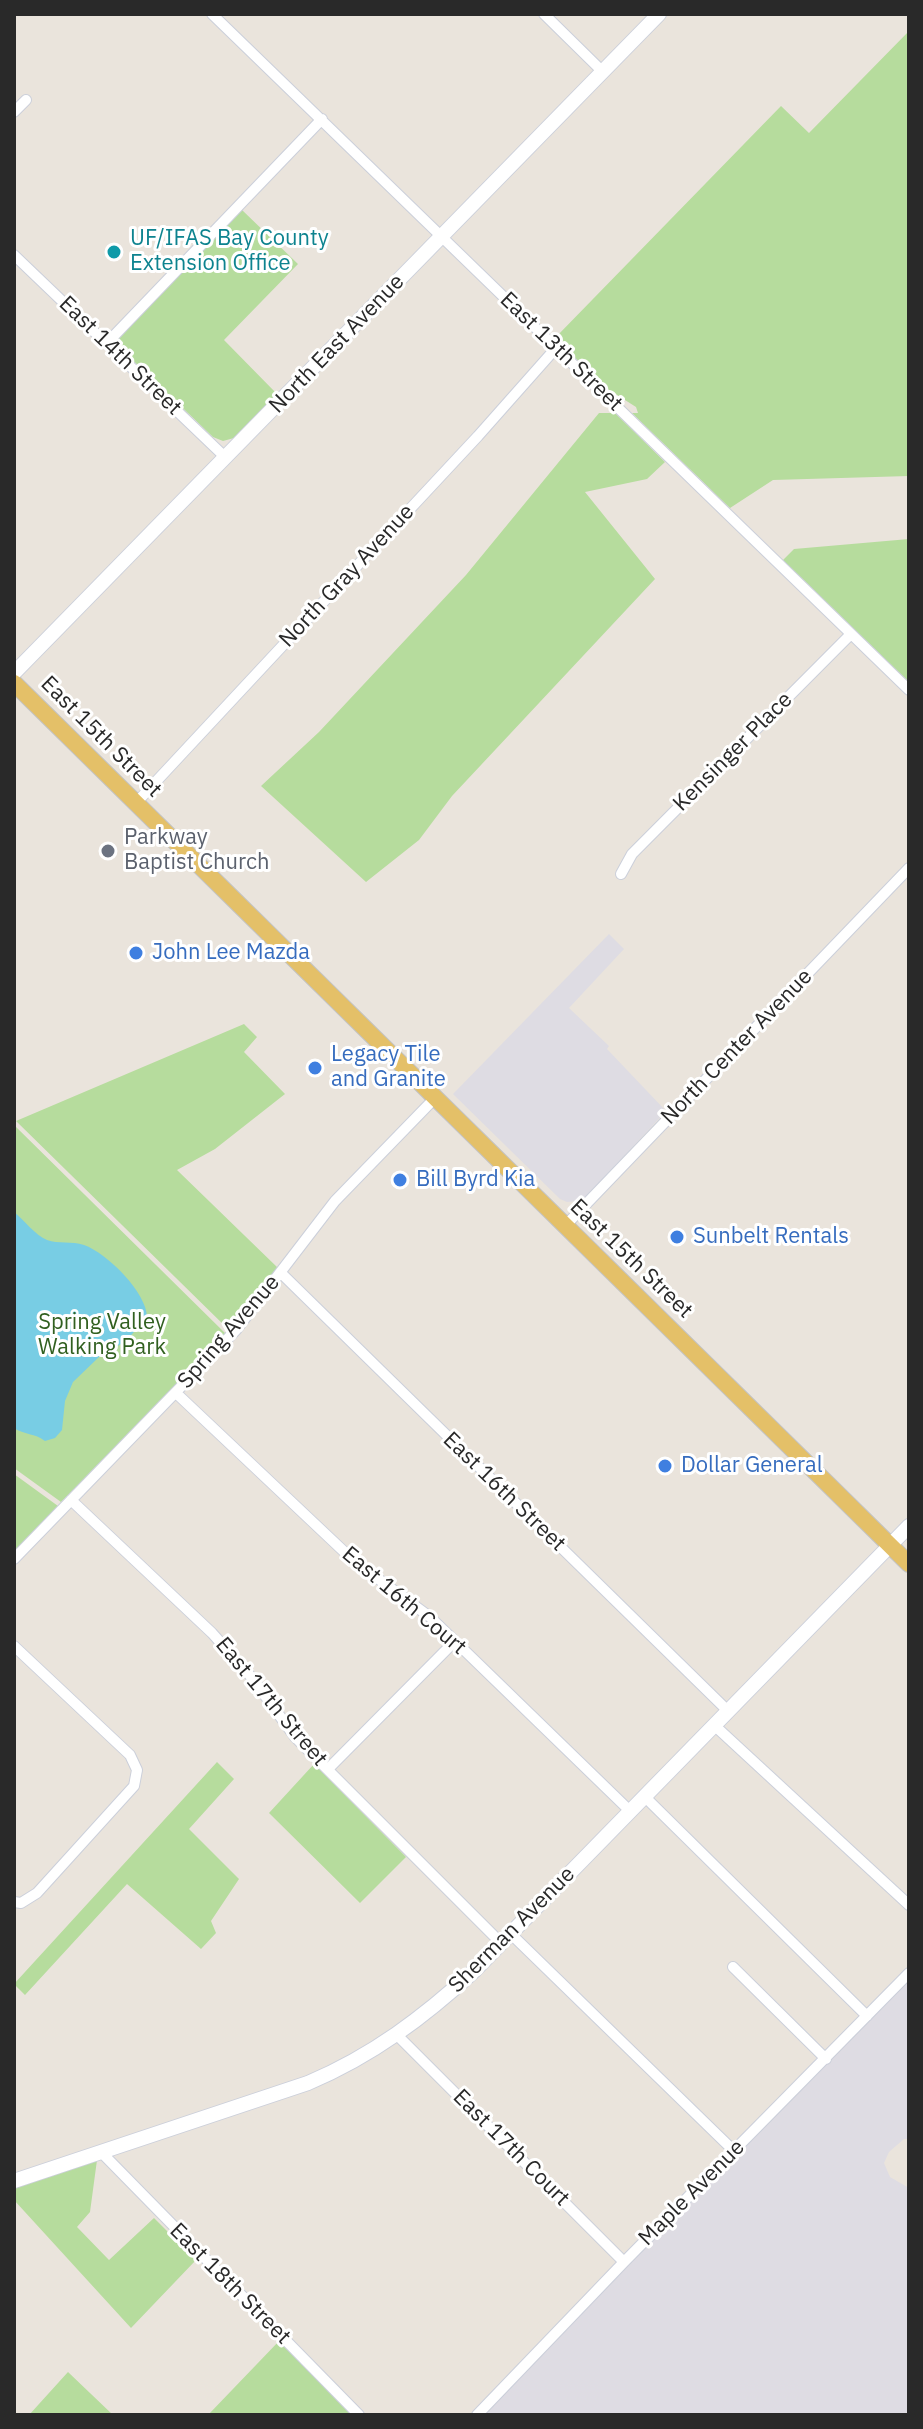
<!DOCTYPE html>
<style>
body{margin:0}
#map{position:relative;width:923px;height:2429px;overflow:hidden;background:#eae4dc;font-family:"IBM Plex Sans",sans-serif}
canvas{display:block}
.frame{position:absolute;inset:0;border:16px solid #292929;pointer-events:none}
</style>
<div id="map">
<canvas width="923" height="2429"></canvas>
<div class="frame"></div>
</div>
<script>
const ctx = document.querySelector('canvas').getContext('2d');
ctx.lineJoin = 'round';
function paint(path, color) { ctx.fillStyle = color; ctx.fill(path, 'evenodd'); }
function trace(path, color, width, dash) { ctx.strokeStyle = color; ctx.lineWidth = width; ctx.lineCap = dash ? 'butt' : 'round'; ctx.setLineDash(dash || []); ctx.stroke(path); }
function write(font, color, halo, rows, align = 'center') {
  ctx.font = font + ' "IBM Plex Sans",sans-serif'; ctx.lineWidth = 6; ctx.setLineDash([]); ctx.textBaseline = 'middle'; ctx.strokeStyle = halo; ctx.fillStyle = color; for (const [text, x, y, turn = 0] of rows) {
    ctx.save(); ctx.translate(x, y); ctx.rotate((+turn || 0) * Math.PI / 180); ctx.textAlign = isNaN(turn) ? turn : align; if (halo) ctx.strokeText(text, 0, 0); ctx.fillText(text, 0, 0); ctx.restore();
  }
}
paint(new Path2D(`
 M609,934L624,949L569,1008L609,1046L607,1049L666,1111L586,1197L579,1201L567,1202L560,1199L453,1094Z
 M909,1979V2139H904L889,2152L884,2163L890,2177L909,2188V2415H481Z`), '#dedce3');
paint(new Path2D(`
 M909,31V476L773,480L730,508L632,413H638L636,407L606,388L555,338L781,106L809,133Z
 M242,210L298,264L224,340L277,394L234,438L223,441L213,437L120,348L116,341L118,336Z
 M599,413H615L665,462L647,479L585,492L655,579L452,796L419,840L366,882L261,786L319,732L466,575Z
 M909,539V682L783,560L794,549Z
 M244,1024L257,1037L244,1052L285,1094L215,1149L177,1170L278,1268L229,1330L16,1121Z
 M14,1125L226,1334L61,1502L14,1468Z
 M14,1474L58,1506L14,1552Z
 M217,1762L234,1779L189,1829L239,1879L211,1921L216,1933L201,1949L127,1884L25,1995L14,1984Z
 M314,1764L406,1857L360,1903L269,1813Z
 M97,2160L90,2212L77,2227L109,2260L154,2218L196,2260L131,2328L14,2200V2188Z
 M280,2340L353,2415H208Z
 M68,2372L113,2415H29Z`), '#b6dc9d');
paint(new Path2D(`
 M14,1212C24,1220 35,1235 47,1240C58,1244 72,1241 84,1245C107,1253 147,1293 147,1317L126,1341L99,1357L73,1382L65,1401L62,1430L55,1438L45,1441C35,1433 24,1435 14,1428Z`), '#78cde4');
const street = new Path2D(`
 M212,14L909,690
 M544,14L603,72
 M14,112L26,100
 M14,255L225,457
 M107,343L322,119
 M136,803L478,436L556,348
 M621,874L632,854L851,634
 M565,1226L909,868
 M281,1273L728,1711
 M176,1393L354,1561L430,1617L630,1811
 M71,1500L212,1633L253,1679L295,1737L501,1943
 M14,1559L236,1330L335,1201L435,1098
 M14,1646L130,1755L137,1770L134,1786L37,1893L21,1903L14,1902
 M714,1725L909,1905
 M328,1769L455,1641
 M644,1796L867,2016
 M510,1933L734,2151
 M733,1967L826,2059
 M397,2035L624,2262
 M101,2152L359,2415
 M477,2415L624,2262L909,1973`);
const secondary = new Path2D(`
 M14,673L659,14
 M14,2181L308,2083C372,2056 424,2017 475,1970L909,1526`);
const primary = new Path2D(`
 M14,683L909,1564`);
trace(street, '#cbcfda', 12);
trace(secondary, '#cbcfda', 16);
trace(primary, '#c3c3c3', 18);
trace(street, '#fff', 10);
trace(secondary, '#fff', 14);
trace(primary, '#e4c068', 16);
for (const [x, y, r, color] of [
 [114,252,8,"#0f9aa8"],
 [108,851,8,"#6b7280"],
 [136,953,8,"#3f7fe0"],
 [315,1068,8,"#3f7fe0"],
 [400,1180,8,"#3f7fe0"],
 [677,1237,8,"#3f7fe0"],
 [665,1466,8,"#3f7fe0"]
]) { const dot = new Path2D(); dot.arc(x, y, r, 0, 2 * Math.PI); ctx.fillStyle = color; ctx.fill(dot); trace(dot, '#fff', 3); }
write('22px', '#0d838f', '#fff', [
 ["UF/IFAS Bay County",130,239],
 ["Extension Office",130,264]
], 'left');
write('22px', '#292929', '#fff', [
 ["North East Avenue",337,344,-46],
 ["East 13th Street",561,352,44],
 ["East 14th Street",120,356,44],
 ["North Gray Avenue",347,576,-47],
 ["East 15th Street",101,737,45],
 ["Kensinger Place",733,752,-45],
 ["North Center Avenue",737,1047,-46],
 ["East 15th Street",631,1259,44],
 ["Spring Avenue",229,1332,-49],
 ["East 16th Street",504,1492,44],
 ["East 16th Court",404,1601,40],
 ["East 17th Street",271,1702,50],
 ["Sherman Avenue",512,1930,-45],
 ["East 17th Court",511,2148,45],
 ["Maple Avenue",692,2193,-45],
 ["East 18th Street",230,2284,45]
]);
write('22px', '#5b616d', '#fff', [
 ["Parkway",124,838],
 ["Baptist Church",124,863]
], 'left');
write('22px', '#366cbe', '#fff', [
 ["John Lee Mazda",152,953],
 ["Legacy Tile",331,1055],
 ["and Granite",331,1080],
 ["Bill Byrd Kia",416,1180],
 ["Sunbelt Rentals",693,1237],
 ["Dollar General",681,1466]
], 'left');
write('22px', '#316020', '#fff', [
 ["Spring Valley",102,1323],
 ["Walking Park",102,1348]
]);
</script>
